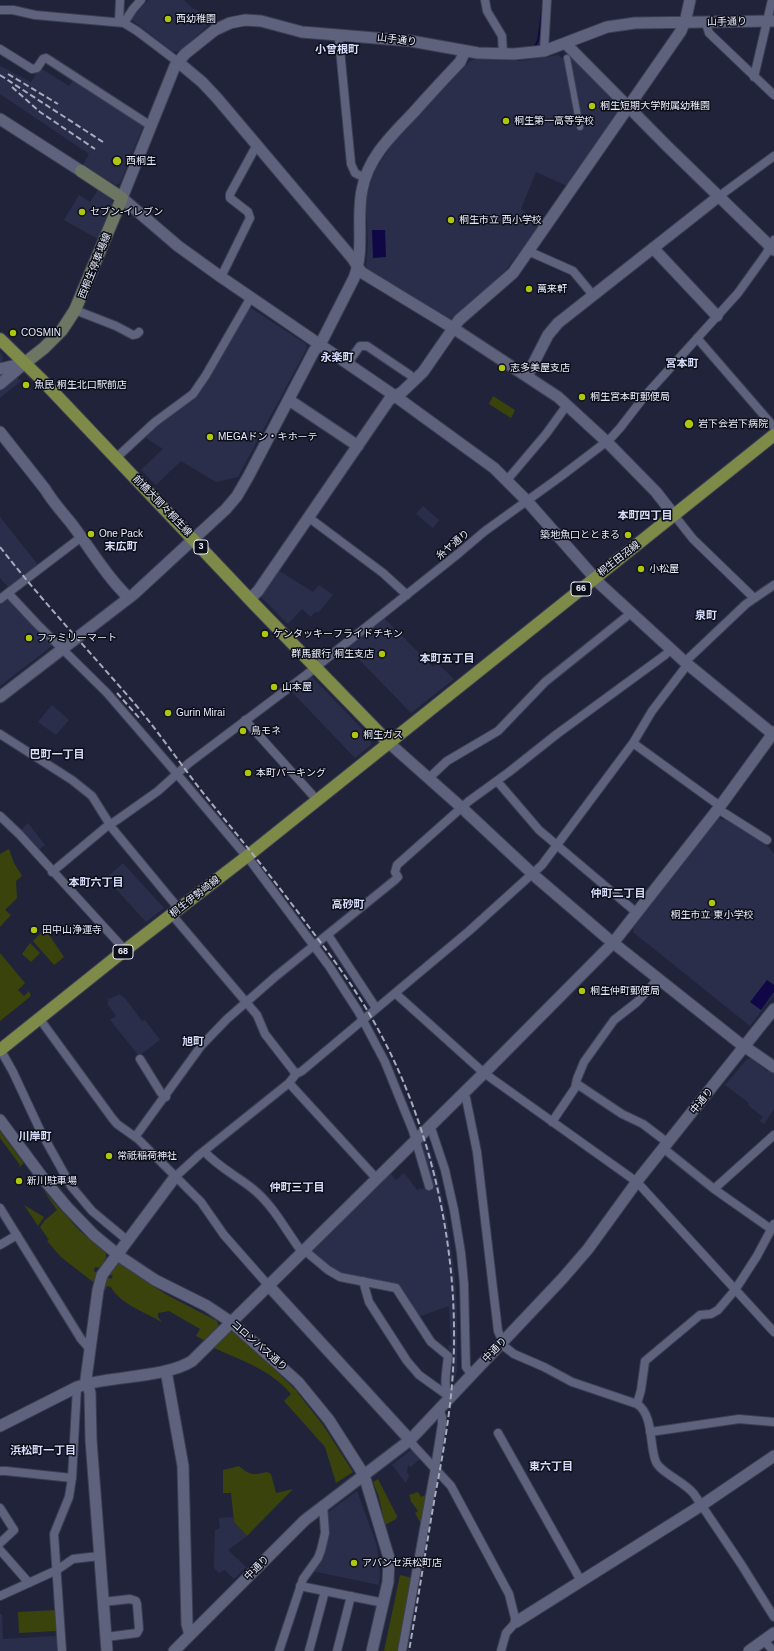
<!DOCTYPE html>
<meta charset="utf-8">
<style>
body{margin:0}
canvas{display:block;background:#20233a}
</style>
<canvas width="774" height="1651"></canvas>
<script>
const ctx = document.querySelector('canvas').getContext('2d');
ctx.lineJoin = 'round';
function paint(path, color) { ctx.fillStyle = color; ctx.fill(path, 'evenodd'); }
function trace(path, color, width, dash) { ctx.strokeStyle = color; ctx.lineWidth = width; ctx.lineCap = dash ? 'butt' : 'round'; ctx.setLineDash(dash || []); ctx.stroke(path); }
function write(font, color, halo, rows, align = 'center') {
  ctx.font = font + ' Helvetica,"Noto Sans JP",sans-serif'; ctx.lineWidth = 3; ctx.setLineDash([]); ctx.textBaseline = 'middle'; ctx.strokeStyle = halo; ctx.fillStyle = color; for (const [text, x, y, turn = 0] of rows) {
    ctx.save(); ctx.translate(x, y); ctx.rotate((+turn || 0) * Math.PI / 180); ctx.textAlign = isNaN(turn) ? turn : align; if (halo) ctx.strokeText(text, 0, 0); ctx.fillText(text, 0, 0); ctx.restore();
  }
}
paint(new Path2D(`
 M149,0H184L192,8L199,11L208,26L181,50L176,52L172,51L132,20L134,14Z
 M558,55L563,59L570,56L618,105L620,109L567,186L536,172L521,209L541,224L505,271L452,319L446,318L368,271L366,267L368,242L366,205L368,191L375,170L393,143L470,61L476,59L522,61Z
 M0,66L31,82L40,68L69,86L73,80L143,126L120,183L116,185L83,165L89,154L0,94Z
 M99,188L111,198L113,203L98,239L64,220L79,195L90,202Z
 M248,306L306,344L307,348L238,477L216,482L181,461L156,485L141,470L163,449L143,436L190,401Z
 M0,352L3,357L2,362L21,381L0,398Z
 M423,506L439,520L433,528L416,514Z
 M0,517L39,566L8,587L0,578Z
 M278,570L313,592L319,585L333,595L319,612L314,613L311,617L302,609L288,624L261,597L264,590Z
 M6,599L10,600L53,645L0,686V603Z
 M383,617L433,667L437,663L454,679L411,713L347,647Z
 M310,675L371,738V745L355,758L289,689Z
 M52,705L69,720L56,735L38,722Z
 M717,817L723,820L725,817L765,843L774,854V994L750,1026L633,932L634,929L632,928Z
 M28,823L45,845L37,851L21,832V830Z
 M123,863L164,908L146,922L106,878Z
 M119,994L125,998L142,1021L145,1020L160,1040L140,1055L139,1056L110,1020L116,1016L107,1003L109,1002L107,998L110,999Z
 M747,1059H752L767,1071H774V1109L764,1124L760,1121L763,1117L748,1105L749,1103L725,1085Z
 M425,1139L428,1143L435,1167L446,1214L455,1276L457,1314V1371L454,1381L449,1385L451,1361V1350H449L448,1345H451L449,1306L418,1317L402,1291L335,1272L310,1250L389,1172L396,1180L404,1173L417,1190L432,1186L420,1143Z
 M411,1450L421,1458L411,1467L408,1465L407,1473L409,1475L406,1483L392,1465Z
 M357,1491L377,1546L380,1572L379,1585L312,1571L327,1513Z
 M233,1517L234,1522L247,1536L228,1550L246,1567L234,1579L225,1570L219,1573L214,1568L215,1530L220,1528L219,1518Z
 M0,1614H2L3,1639L56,1636L59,1638L60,1651H0Z`), '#2a2e4a');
paint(new Path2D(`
 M493,396L515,410L511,418L489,404Z
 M9,849L14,863L22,876L16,881L17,898L5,910L11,915L0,927V854Z
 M45,929L64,957L54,965L33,941Z
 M30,943L40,953L31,962L22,954Z
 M0,953L25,983L18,990L24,996L29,991L31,996L0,1021Z
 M0,1131L23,1162V1164L18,1168L20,1165L0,1138Z
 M43,1190L80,1231L106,1253V1258L100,1268L95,1267L94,1271L97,1273L93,1282L61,1257L47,1241L49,1240L40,1227L45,1220L57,1210Z
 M24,1205L44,1217L38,1226Z
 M116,1264H120L167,1295L217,1321L219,1327L235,1333L241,1338L297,1391V1392L323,1425L353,1472L336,1483L325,1447L284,1401L291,1394C271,1370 241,1360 214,1348L218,1343L208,1336L204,1340L196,1336L200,1329L169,1311L158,1313V1317L162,1322C147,1314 118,1302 111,1287L107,1286L105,1290H103L107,1277L111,1279L113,1276L109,1274Z
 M239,1466C250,1476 254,1475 267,1472L271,1474L276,1493L293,1489L247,1536L234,1522L231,1493H223V1470Z
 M378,1479L397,1516L396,1519L385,1525L379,1497L373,1482Z
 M418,1492L421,1497L427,1494L422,1524H421L415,1513L418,1511L410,1500L411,1499L409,1495Z
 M400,1575L412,1578L399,1651H384Z
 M57,1610L58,1629L55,1631L19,1633L18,1612Z`), '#3a430c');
paint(new Path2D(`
 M372,230H385L386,257L373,258Z
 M767,980L774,985V992L761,1010L750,1002Z`), '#100746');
trace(new Path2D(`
 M534,47L538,41L543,5`), '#100746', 2);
const pedestrian = new Path2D(`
 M567,58L580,127`);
const minor = new Path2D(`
 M485,0L487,11L502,36L503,54
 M0,10H13L35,15L124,23L137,31L178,62
 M119,22L120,0
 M707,22V27L709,33L774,95
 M124,23L133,9L141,0
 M337,35L339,39L351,164L355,173L365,178
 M0,49L32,69L37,68L43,59L46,58L151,126
 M544,51L547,0
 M754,77L772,0
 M718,197L774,156
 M528,251L573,271L593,295
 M221,277L250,218L248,212L230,198V194L254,150L258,146
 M75,310L116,326L133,335L137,334L139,332
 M697,338L774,427
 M348,363L360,346H367L410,375L415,380
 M116,458L155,422L193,394L206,375L251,297
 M507,480L546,434L567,405
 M674,515L693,539L754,598
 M308,517L383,573L407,595
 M8,593L37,624L107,693L177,774L252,863L329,966L358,1011L385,1062L413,1131L429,1186
 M0,599L80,538
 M245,720L317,800
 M0,734L72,780L92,796L112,828L179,909
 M633,743L720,806
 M429,778L447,761L498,731L545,682L631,613
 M497,781L539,830L637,913
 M718,809L767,840
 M0,816L19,834L125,950
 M52,872L106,827L117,820L158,791L189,763L306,675L459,553L485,531L560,477L610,439L620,428L644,397L738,293L766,254L774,240
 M172,915L257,1015L265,1034L296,1074L289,1083L376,1178
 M328,935L376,1008
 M395,993L484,1073L637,1182L774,1332
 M39,1018L112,1118L117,1124L138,1139L201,1202L224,1235L268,1285
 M0,1049L13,1072L40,1130L71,1186L92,1211L127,1240
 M140,1059L161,1093L166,1097
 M296,1074L302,1071L469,931L542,865L633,743L652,711L684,669L689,658L746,604L774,585
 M577,1084L622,1114L643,1124L668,1143
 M462,1093L466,1098L477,1152L498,1331L505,1347L514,1354L544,1367L572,1382L637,1404C654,1415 649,1446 656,1462C661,1473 685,1482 694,1494L741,1564L774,1617
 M552,1122L575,1088L577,1079L584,1062L614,1020L637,1002L658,979
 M430,1125L445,1170L454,1210L461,1253L464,1284L466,1367L472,1375
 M135,1137L201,1046L227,1019L275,977L395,880L398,877L395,872L397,865L469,801L509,772L557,734L665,655L671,649
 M663,1148L714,1189L771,1229
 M204,1151C218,1167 237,1176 253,1189C274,1206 286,1231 302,1252
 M175,1177L199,1155L289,1083
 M714,1189L774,1135
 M0,1208L81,1339L89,1348
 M0,1245L17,1235
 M304,1250L328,1270L340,1277L396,1288L431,1342L448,1356C447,1369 442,1388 450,1399
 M363,1281L369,1302L407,1361L419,1375L447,1395
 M637,1404L641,1390L645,1361L700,1315L711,1314L718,1310L735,1290L757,1256L774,1224
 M650,1432L739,1419L774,1422
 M498,1433L581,1581
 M410,1440L414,1446L451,1486L509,1594L516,1622L506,1633L501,1651
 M0,1471H6L72,1478
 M0,1508L14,1530L0,1543
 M0,1550L29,1583
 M300,1586L384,1603
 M0,1596L57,1570L73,1559L99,1556
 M103,1602L130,1599L136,1601L137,1604L139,1629L137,1633L106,1637
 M764,1640L773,1651
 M62,1651L54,1534L69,1497L72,1478L77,1387
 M279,1651L303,1579L318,1558L321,1550L325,1533L323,1505
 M309,1651L325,1591
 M337,1651L351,1596
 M402,1651L435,1468L442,1424V1417L439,1409`);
const tertiary = new Path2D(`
 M774,21L635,23L607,27L544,51L514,54L478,53L411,41L302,32L261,21L245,20L230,23L215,30L185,54L175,66L122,198L178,246L221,277L395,396L494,468L527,501L601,585L686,663L774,735
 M565,43L668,147L774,250
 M178,62L202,82L217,98L353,259L361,272L453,328L558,397L608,443L656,492L674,515
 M0,119L81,171
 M653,248L717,316
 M0,369L25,363
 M527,376L548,335L558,323L718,197
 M0,384L25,363
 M289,400L358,446
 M0,432L45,489C52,501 62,512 71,523C90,548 106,576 129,598
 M250,599L258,591L389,400L402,392L423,372L459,320L513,273L681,31L686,18L690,0
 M0,697L134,594L226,509L237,496L248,477L314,351L323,339L354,278C365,249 356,219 362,190C368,157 392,135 414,112C429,95 444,79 460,62L465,51
 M389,743L461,807L537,878L607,938L738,1042L774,1067
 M0,1120L46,1182L67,1207L94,1235L122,1258L155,1280L207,1306L231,1322L298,1382L329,1420L364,1475L389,1558L388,1582L372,1651
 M268,1285L410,1440
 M166,1371L183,1466L187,1624L190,1635
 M0,1426L77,1387L87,1384C117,1376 167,1377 192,1361L484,1073L613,943L718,809L774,732
 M516,1622L702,1505L774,1456
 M107,1651L91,1440L90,1393L86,1379L98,1290L102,1275L175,1177
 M174,1651L305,1520L410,1440L563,1278L588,1249L641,1176L774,1009
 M749,1651L774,1633`);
const secondary = new Path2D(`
 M25,363L44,348L62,330L75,310L122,198L81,171`);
const primary = new Path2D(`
 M0,339L41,379L256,606L389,743
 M0,1050L115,958L250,854L774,435`);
trace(pedestrian, '#3c3e51', 8);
trace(minor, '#3c3e51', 10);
trace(tertiary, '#3c3e51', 13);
trace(secondary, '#3c3e51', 14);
trace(primary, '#3c3e51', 14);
trace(pedestrian, '#5e627d', 6);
trace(minor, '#5e627d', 8);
trace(tertiary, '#5e627d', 11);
trace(secondary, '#6d7662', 12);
trace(primary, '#7d8a48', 12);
trace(new Path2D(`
 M8,74L58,104
 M0,75L103,142
 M12,87L40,112L95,149
 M0,547C43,602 90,652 135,704C162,736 185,771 212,804C245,844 278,885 309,927C331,956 352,984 370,1015C424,1107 453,1221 454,1328C455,1387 446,1438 435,1496C426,1548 418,1599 409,1651
 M117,693L141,720`), '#a8abbe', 2, [6, 3]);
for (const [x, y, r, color] of [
 [168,19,4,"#aec60b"],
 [592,106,4,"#aec60b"],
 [506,121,4,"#aec60b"],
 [117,161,5,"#aec60b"],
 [82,212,4,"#aec60b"],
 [451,220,4,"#aec60b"],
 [529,289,4,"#aec60b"],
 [13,333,4,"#aec60b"],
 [502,368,4,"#aec60b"],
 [26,385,4,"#aec60b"],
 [582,397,4,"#aec60b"],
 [689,424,5,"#aec60b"],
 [210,437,4,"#aec60b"],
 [91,534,4,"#aec60b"],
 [628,535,4,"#aec60b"],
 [641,569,4,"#aec60b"],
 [265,634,4,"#aec60b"],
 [29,638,4,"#aec60b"],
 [382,654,4,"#aec60b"],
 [274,687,4,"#aec60b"],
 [168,713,4,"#aec60b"],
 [243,731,4,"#aec60b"],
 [355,735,4,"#aec60b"],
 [248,773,4,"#aec60b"],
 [712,903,4,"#aec60b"],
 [34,930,4,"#aec60b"],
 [582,991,4,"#aec60b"],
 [109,1156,4,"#aec60b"],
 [19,1181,4,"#aec60b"],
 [354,1563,4,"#aec60b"]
]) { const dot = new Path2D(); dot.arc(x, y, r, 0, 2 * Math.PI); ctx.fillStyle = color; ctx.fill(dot); trace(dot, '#0c0e18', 1.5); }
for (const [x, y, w] of [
 [201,547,14],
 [581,589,20],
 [123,952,20]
]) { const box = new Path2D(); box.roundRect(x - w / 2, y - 7, w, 14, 3); ctx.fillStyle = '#0c0e18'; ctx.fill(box); trace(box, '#ebeefe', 1); }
write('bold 9px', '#ebeefe', null, [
 ["3",201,547],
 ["66",581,589],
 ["68",123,952]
]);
write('10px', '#ebeefe', '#0c0e18', [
 ["西幼稚園",176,19],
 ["桐生短期大学附属幼稚園",600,106],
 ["桐生第一高等学校",514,121],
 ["西桐生",126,161],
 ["セブン-イレブン",90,212],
 ["桐生市立 西小学校",459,220],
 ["萬来軒",537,289],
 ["COSMIN",21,333],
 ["志多美屋支店",510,368],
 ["魚民 桐生北口駅前店",34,385],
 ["桐生宮本町郵便局",590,397],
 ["岩下会岩下病院",698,424],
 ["MEGAドン・キホーテ",218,437],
 ["One Pack",99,534],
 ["築地魚口ととまる",620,535,"right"],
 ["小松屋",649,569],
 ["ケンタッキーフライドチキン",273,634],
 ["ファミリーマート",37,638],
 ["群馬銀行 桐生支店",374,654,"right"],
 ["山本屋",282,687],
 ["Gurin Mirai",176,713],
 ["鳥モネ",251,731],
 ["桐生ガス",363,735],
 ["本町パーキング",256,773],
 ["桐生市立 東小学校",712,915,"center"],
 ["田中山浄運寺",42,930],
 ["桐生仲町郵便局",590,991],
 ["常祇稲荷神社",117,1156],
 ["新川駐車場",27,1181],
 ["アバンセ浜松町店",362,1563]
], 'left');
write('10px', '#ebeefe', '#0c0e18', [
 ["山手通り",727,22,-1],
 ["山手通り",397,40,7],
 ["西桐生停車場線",95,266,-68],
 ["前橋大間々桐生線",162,506,46],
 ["糸ヤ通り",453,545,-40],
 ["桐生田沼線",619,559,-38],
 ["桐生伊勢崎線",195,897,-38],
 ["中通り",702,1101,-51],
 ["コロンバス通り",259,1346,41],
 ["中通り",495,1350,-46],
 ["中通り",257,1568,-45]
]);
write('bold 11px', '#d9defd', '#0c0e18', [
 ["小曾根町",337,50],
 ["永楽町",337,358],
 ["宮本町",682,364],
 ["本町四丁目",645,516],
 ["末広町",121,547],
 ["泉町",706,616],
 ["本町五丁目",447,659],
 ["巴町一丁目",57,755],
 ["本町六丁目",96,883],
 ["仲町二丁目",618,894],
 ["高砂町",348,905],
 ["旭町",193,1042],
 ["川岸町",35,1137],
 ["仲町三丁目",297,1188],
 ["浜松町一丁目",43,1451],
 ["東六丁目",551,1467]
]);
</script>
